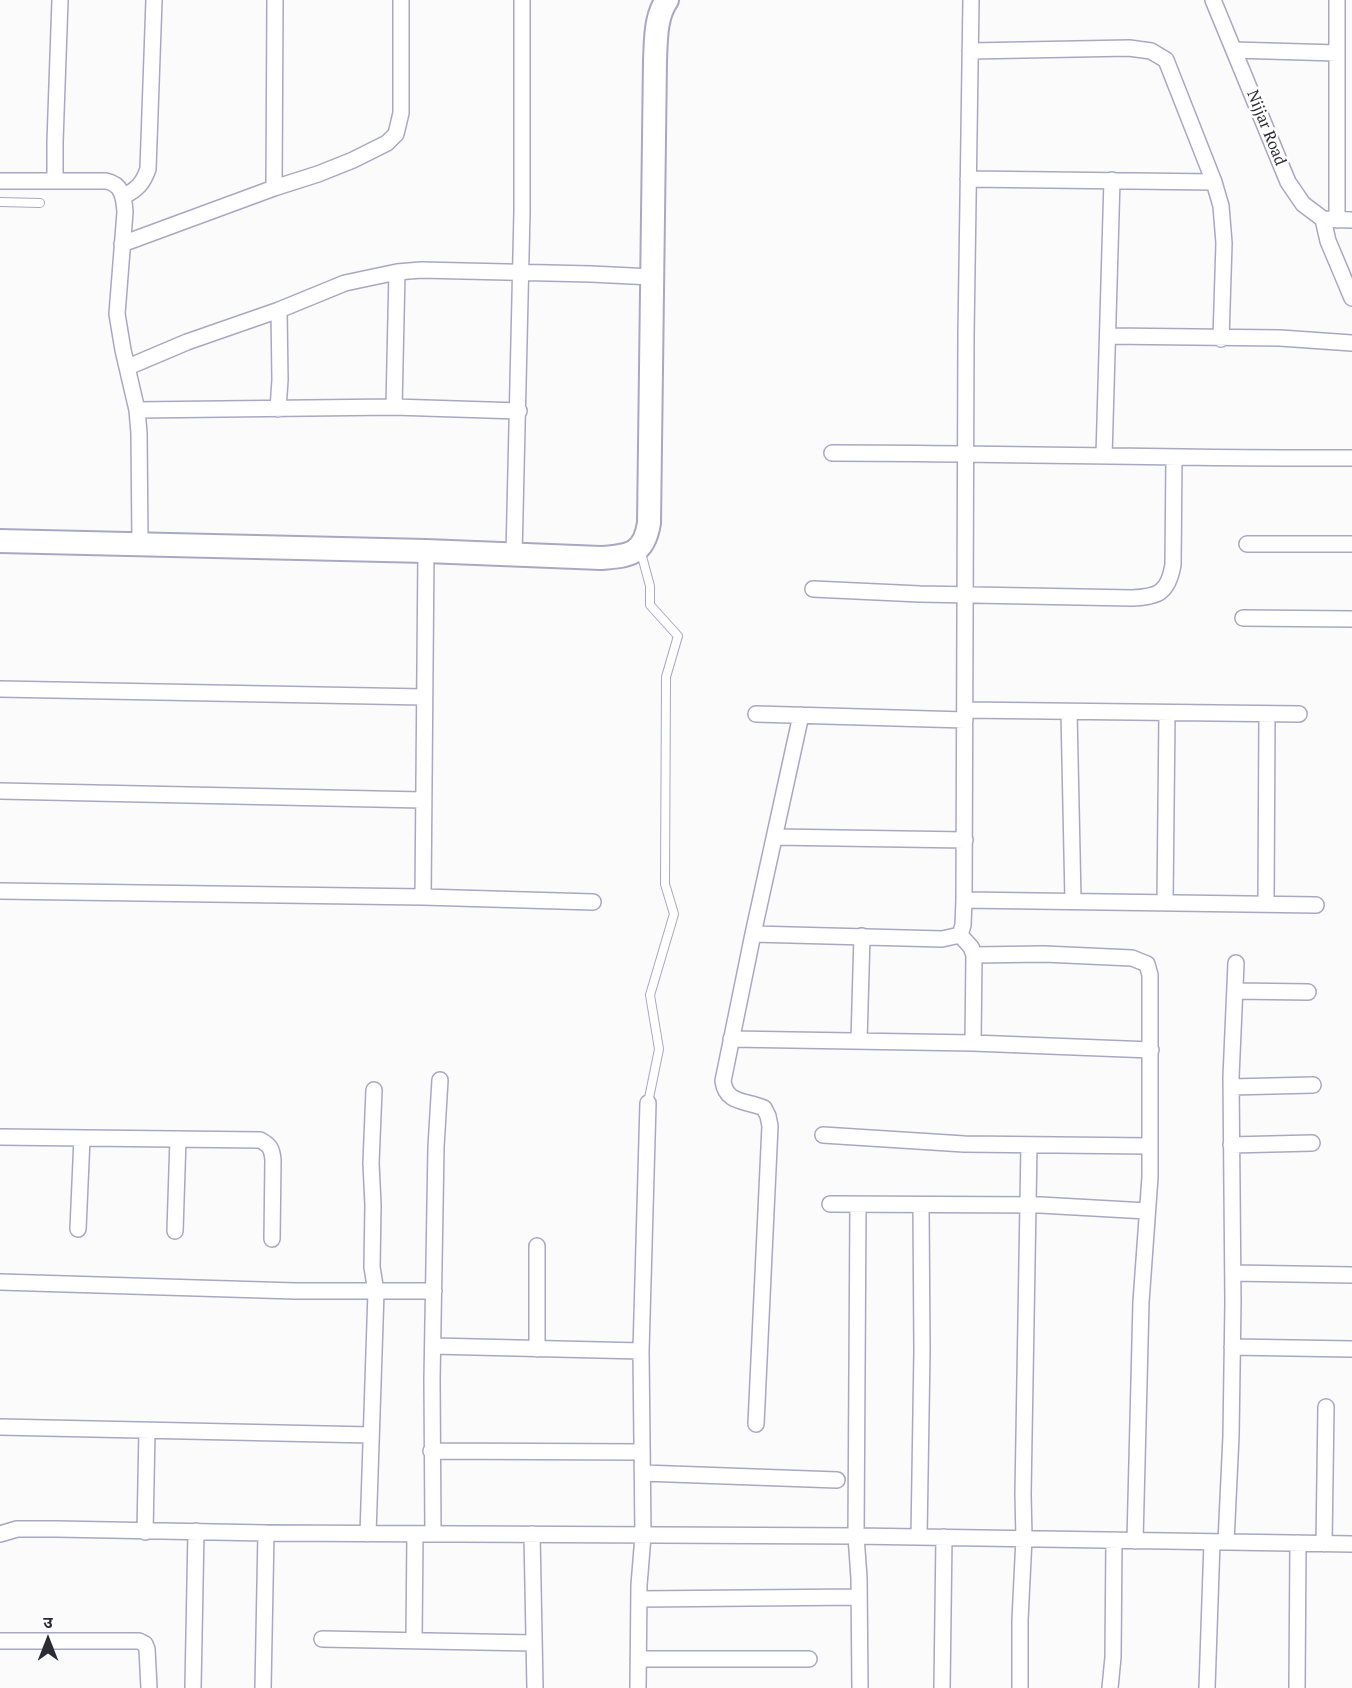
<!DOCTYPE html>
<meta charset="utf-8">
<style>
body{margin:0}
#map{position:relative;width:1352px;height:1688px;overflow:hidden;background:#fbfbfb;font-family:"PT Serif","Noto Sans Devanagari",serif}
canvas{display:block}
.north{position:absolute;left:18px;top:1610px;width:60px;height:60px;-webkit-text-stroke:4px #fff;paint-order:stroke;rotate:0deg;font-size:16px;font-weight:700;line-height:24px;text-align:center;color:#2c2c36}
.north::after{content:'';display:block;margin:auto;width:21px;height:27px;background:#2c2c36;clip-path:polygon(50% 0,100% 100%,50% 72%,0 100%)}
</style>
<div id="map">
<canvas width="1352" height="1688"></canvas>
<div class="north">उ</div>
</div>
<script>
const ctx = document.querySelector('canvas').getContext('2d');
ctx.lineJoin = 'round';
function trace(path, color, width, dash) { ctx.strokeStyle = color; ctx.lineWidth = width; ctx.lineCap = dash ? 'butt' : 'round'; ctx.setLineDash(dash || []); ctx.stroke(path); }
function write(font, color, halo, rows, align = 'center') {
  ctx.font = font + ' "PT Serif",serif'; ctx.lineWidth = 5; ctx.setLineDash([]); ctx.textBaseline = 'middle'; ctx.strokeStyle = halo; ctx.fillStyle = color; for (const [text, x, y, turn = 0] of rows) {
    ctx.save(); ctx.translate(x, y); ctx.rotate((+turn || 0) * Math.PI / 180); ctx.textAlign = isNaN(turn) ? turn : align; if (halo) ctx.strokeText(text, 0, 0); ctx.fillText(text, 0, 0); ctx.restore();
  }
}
const lane = new Path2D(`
 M0,202L40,203
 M640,549L650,586V605L678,636L666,677L665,884L674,914L650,995L659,1049L648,1103`);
const street = new Path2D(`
 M1213,0L1288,182L1303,204L1323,219L1352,220
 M1337,0V220
 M1234,50L1337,53
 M970,51L1129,48L1151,51L1166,60L1214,182L1221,206L1224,243L1221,339
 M968,179L1214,182
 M0,181H106C122,184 124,197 125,212L117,314L123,350L137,410L139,433L140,544
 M55,181V142L60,0
 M274,188L275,0
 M124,196C138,189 143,183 148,169L154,0
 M1323,219L1328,241L1352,298
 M122,244L274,188L318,174L353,160L387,143L396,134L401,113V0
 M1108,336L1280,338L1352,343
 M128,367L187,342L279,310L345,283L397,272L421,270L591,274L652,277
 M394,407L397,272
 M278,409L280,380L279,310
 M137,410L394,407L519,411
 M832,453C1005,453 1179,459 1352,458
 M1104,456L1112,180
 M1247,544H1352
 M514,555L522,212V0
 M813,589L920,594L1132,598C1158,597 1168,593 1173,565L1174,457
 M1243,618L1352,619
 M0,689L424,697
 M965,710L1299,714
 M1069,712L1073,900
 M756,714L965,720
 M0,791L422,800
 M775,837L965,840
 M0,891L423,897L593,902
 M423,897L426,551
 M964,900L1316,905
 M1165,902L1167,714
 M1266,903L1267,714
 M753,934L942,939L960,935
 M960,935L963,925L964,900L966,335L971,0
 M974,955L1044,954L1132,958L1147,964L1150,975V1177L1141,1302L1135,1541
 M1235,991L1308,992
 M731,1039L973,1043L974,955L971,947L960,935
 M859,1041L862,936
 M973,1043L1151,1050
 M1231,1087L1313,1085
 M823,1135L964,1144L1149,1146
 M0,1137L260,1140C270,1145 272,1149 273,1160L272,1239
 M1231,1145L1312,1143
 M830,1204L1040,1205L1147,1211
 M858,1205L856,1536L859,1578L860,1688
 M78,1229L82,1138
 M175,1231L178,1139
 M537,1246V1349
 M1233,1273L1352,1275
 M0,1282L295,1291H434
 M433,1346L641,1351
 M1232,1347L1352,1349
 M756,1424L770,1126L768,1116L764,1108C746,1100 726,1104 723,1081L753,934L801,715
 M0,1427L371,1435
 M431,1451L641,1452
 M643,1473L837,1480
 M145,1532L147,1430
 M0,1534L17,1529H57L266,1533L856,1536L1352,1544
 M368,1534L376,1292L372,1267L373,1205L371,1163L374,1090
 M433,1534L432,1380L436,1147L440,1080
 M532,1534L535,1688
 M919,1537L922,1351L921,1205
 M1226,1542L1231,1436L1233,1302L1231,1077L1236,963
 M1324,1544L1326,1407
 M639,1599L859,1597
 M322,1639L533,1643
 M414,1640L415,1534
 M0,1641H139L145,1644L147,1649L149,1688
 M638,1659H809
 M193,1687L196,1531
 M263,1688L266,1533
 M638,1688L639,1585L643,1536L641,1351L648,1103
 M942,1688L944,1537
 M1020,1688V1620L1024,1538L1023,1494L1029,1145
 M1110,1688L1113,1657L1114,1540
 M1207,1688L1212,1542
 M1297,1688L1298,1543`);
const secondary = new Path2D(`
 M0,541L426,551L601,558C630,556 644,554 649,523L655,61C656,41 655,17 667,0`);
trace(lane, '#a9a8c3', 10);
trace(street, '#a9a8c3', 18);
trace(secondary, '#a9a8c3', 26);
trace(lane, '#fff', 8);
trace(street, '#fff', 15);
trace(secondary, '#fff', 22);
write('16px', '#2c2c36', '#fff', [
 ["Nijjar Road",1266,128,68]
]);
</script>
